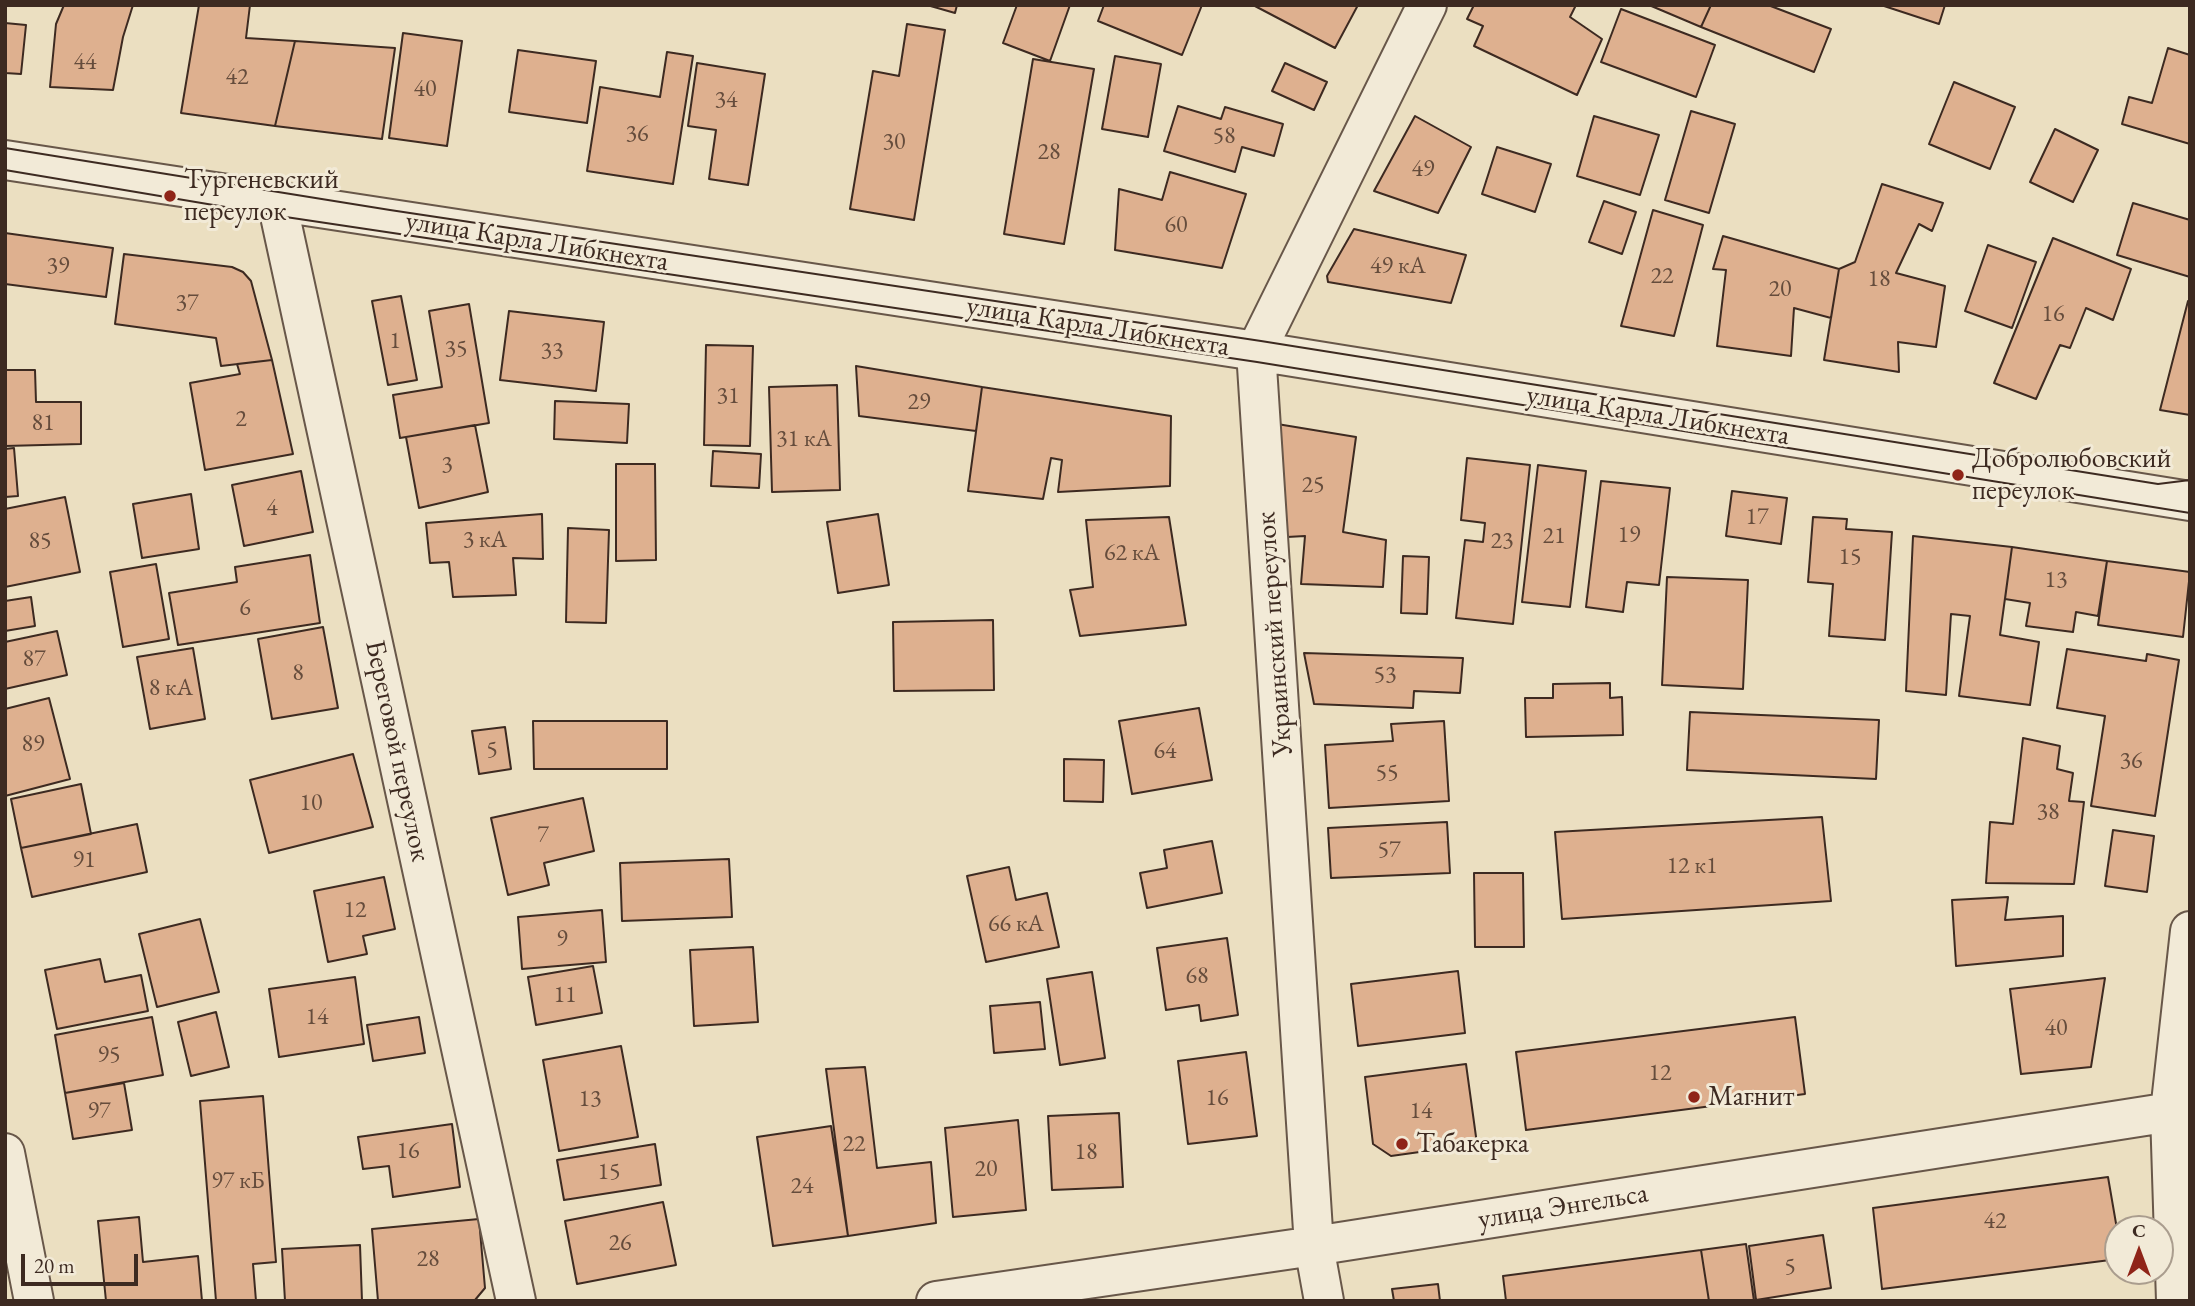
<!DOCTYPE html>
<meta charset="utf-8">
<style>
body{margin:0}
#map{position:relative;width:2195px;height:1306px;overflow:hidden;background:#ebdfc1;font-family:"EB Garamond",serif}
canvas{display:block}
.frame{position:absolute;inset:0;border:7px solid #3d2a21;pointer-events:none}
.north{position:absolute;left:2104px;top:1215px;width:70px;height:70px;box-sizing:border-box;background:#f2ead7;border:2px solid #aa9d8e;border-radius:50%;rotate:0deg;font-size:19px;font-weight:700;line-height:28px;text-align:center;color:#3d2a21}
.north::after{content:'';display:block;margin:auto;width:24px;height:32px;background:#8f2418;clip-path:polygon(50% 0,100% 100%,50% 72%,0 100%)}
.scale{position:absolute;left:21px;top:1254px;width:117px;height:32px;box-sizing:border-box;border:4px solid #3d2a21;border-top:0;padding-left:9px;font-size:21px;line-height:24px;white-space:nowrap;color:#3d2a21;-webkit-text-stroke:5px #f2ead7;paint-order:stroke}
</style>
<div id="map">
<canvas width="2195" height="1306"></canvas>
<div class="frame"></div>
<div class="north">С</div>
<div class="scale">20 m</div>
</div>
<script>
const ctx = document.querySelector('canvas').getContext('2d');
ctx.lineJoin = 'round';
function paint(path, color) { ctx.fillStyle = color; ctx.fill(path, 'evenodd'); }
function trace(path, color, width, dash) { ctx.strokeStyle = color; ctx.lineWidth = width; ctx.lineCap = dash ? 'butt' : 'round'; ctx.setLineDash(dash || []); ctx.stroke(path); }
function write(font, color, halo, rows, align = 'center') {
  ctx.font = font + ' "EB Garamond",serif'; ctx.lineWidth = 6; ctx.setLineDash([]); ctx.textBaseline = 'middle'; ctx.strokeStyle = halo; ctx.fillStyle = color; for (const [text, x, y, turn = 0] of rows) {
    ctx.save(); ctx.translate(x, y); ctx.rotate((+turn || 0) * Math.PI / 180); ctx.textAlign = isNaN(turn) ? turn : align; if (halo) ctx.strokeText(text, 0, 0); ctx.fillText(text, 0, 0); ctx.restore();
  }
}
const building = new Path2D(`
 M64,5H133L123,37L113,90L50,87L56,24Z
 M199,5H250L246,38L295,41L275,126L181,113Z
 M927,5H957L955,13Z
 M1017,5H1070L1050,61L1003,43Z
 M1104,5H1202L1182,55L1098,21Z
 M1253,5H1358L1335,48Z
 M1474,5H1576L1570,17L1602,39L1577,95L1474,46L1483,26L1467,19Z
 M1649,5H1711L1701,27Z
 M1711,5H1768L1831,29L1814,72L1701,27Z
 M1881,5H1945L1939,24Z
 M1621,9L1715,45L1696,97L1601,62Z
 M5,23L26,25L21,74L5,73Z
 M907,24L945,30L914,220L850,209L873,71L899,76Z
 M403,33L462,41L447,146L389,138Z
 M295,41L395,48L382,139L275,126Z
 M2168,48L2190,55V144L2122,124L2129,97L2152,103Z
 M518,50L596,61L587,123L509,112Z
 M667,52L693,56L673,184L587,171L600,87L660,97Z
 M1115,56L1161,64L1148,137L1102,129Z
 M1033,59L1094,69L1064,244L1004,234Z
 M697,63L765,74L748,185L709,179L716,130L688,126Z
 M1285,63L1327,82L1314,110L1272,91Z
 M1954,82L2015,107L1990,169L1929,144Z
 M1178,106L1221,119L1225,107L1283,124L1274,156L1242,147L1235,172L1164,151Z
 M1691,111L1735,124L1709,213L1665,200Z
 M1415,116L1471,147L1438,213L1374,191Z
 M1594,116L1659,135L1640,195L1577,176Z
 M2055,129L2098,150L2073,202L2030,182Z
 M1497,147L1551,164L1535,212L1482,194Z
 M1170,172L1246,194L1222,268L1115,250L1119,189L1162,200Z
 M1882,184L1943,203L1932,231L1919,224L1896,273L1945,286L1936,347L1898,342L1899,372L1824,360L1839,269L1855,262Z
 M1604,201L1636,212L1622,254L1589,242Z
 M2133,203L2190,220V277L2117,255Z
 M1653,210L1703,225L1674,336L1621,326Z
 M1354,229L1466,255L1451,303L1328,282L1327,276Z
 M5,233L113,248L106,297L5,284Z
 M1723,236L1839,269L1831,318L1794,308L1791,356L1717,346L1726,270L1713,269Z
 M2053,238L2131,269L2113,320L2086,308L2070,348L2060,345L2036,399L1994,383Z
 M1988,245L2036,262L2012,328L1965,311Z
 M124,254L232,267L243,272L251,281L272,360L221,366L216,338L115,324Z
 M401,296L417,380L388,385L372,301Z
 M2188,301L2190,302V415L2160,410Z
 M469,304L489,423L400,438L393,395L442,387L429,311Z
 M509,311L604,322L596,391L500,380Z
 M706,345L753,346L750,446L704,445Z
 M272,360L293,454L205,470L190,383L240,374L237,364Z
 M856,366L982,387L976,431L859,416Z
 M5,370H35L36,402H81V444L5,446Z
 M837,385L840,490L772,492L769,387Z
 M982,387L1171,416L1170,486L1058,492L1062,460L1051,458L1043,499L968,491Z
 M555,401L629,404L627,443L554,439Z
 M1265,422L1356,437L1343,532L1386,540L1383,587L1301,584L1305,536L1287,537Z
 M475,425L488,492L419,508L406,437Z
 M14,448L18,496L5,497V449Z
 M713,451L761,454L759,488L711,486Z
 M1467,458L1530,465L1513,624L1456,618L1465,540L1483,542L1485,523L1461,520Z
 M616,464H655L656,560L616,561Z
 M1538,465L1586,471L1570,607L1522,602Z
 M301,471L313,532L244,546L232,485Z
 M1601,481L1670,488L1659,585L1627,582L1623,612L1586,607Z
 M1732,491L1787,498L1781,544L1726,536Z
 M191,494L199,549L142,558L133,504Z
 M65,497L80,572L5,587V509Z
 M542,514L543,559L513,558L516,595L453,597L449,562L430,563L426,523Z
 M878,514L889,585L838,593L827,522Z
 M1169,517L1186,625L1080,636L1070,590L1093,587L1086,520Z
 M1813,517L1847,519L1846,529L1892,532L1885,640L1829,636L1833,584L1808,582Z
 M568,528L609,530L606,623L566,622Z
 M1913,536L2012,547L2000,635L2039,642L2030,705L1959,696L1970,616L1951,614L1946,695L1906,691Z
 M2012,547L2107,561L2098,616L2076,612L2073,632L2026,626L2030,603L2005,599Z
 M310,555L320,623L178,645L169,593L237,582L235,567Z
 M1403,556L1429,557L1427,614L1401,613Z
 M2107,561L2190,572L2183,637L2098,625Z
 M156,564L169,639L123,647L110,572Z
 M1667,577L1748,580L1743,689L1662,685Z
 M31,597L35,626L5,631V601Z
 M993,620L994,690L894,691L893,622Z
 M323,627L338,708L272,719L258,639Z
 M57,631L67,675L5,689V642Z
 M193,648L205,719L150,729L137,657Z
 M2067,649L2146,661L2147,654L2179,660L2155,816L2091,806L2105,716L2057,708Z
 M1304,653L1463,658L1460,693L1414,691L1413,708L1314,704Z
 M1610,683V698L1622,697L1623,735L1526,737L1525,698H1553V684Z
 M49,698L70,779L5,796V709Z
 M1199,708L1212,780L1132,794L1119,721Z
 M1690,712L1879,720L1876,779L1687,770Z
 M533,721H667V769H534Z
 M1444,721L1449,801L1329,808L1325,745L1393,741L1391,724Z
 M505,727L511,769L479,774L472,731Z
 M2023,738L2060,746L2057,769L2073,773L2069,801L2084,802L2074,884L1986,883L1990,822L2013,824Z
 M353,754L373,827L269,853L250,780Z
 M1064,759L1104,760L1103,802L1064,801Z
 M81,784L91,834L21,848L11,799Z
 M583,798L594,851L544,863L549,885L508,895L491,818Z
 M1822,817L1831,901L1562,919L1555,832Z
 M1447,822L1450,873L1331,878L1328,828Z
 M137,824L147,872L32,897L21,848Z
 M2113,830L2154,836L2147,892L2105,886Z
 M1212,841L1222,893L1147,908L1140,873L1167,868L1164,850Z
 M729,859L732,917L622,921L620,863Z
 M1009,867L1016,900L1047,893L1059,947L986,962L967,876Z
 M1474,873H1523L1524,947H1475Z
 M384,877L395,929L363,936L367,954L328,962L314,891Z
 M2008,897L2005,920L2063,916V956L1956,966L1952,900Z
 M602,910L606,962L522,969L518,917Z
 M200,919L219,992L157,1007L139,934Z
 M1227,938L1238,1015L1201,1021L1199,1005L1166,1010L1157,948Z
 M753,947L758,1022L694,1026L690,950Z
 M100,959L105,982L141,975L148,1011L57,1029L45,970Z
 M593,966L602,1013L536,1025L528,977Z
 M1458,971L1465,1033L1358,1046L1351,984Z
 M1092,972L1105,1058L1060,1065L1047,979Z
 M355,977L364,1044L279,1057L269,989Z
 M2105,978L2091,1067L2021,1074L2010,989Z
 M1040,1002L1045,1049L994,1053L990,1006Z
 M216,1012L229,1067L191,1076L178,1022Z
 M152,1017L163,1075L65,1093L55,1035Z
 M419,1017L425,1053L373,1061L367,1025Z
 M1795,1017L1805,1094L1526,1130L1516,1052Z
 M621,1046L638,1137L559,1151L543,1060Z
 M1246,1052L1257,1136L1188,1144L1178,1061Z
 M1466,1064L1477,1144L1391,1156L1373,1144L1365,1077Z
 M865,1067L877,1168L931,1162L936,1223L848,1236L826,1069Z
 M124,1083L132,1130L73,1139L65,1093Z
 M263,1096L276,1262L253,1264L256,1301H216L200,1101Z
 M1119,1113L1123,1187L1052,1190L1048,1116Z
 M1018,1120L1026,1210L953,1217L945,1128Z
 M452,1124L460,1187L393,1197L389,1166L363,1169L358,1137Z
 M831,1126L848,1236L773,1246L757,1137Z
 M655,1144L661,1185L564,1200L557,1160Z
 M2108,1177L2118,1235V1259L1882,1289L1873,1208Z
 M663,1202L676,1265L577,1284L565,1221Z
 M139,1217L143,1262L198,1256L202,1301H106L98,1221Z
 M479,1219L485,1288L475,1300L378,1301L372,1229Z
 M1823,1235L1831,1288L1756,1300L1749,1246Z
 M1746,1244L1754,1301H1709L1701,1250Z
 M360,1245L362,1301H285L282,1249Z
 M1701,1250L1709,1301H1506L1503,1276Z
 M1438,1284L1440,1301H1394L1392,1289Z`);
paint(building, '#deb08f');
trace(building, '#3d2a21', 2);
const minor = new Path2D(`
 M5,160L1256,351L2190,501
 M277,202L516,1301
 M5,1153L34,1301
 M936,1301L1314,1246L2190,1109
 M1324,1301L1314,1246L1256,351L1427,5
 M2176,1301L2170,1112L2190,931`);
trace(minor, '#685749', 42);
trace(minor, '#f2ead7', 38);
trace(new Path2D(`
 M5,148L390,210L1261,341L2158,484L2190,480
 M5,170L279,216L1257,362L2190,513`), '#3d2a21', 2);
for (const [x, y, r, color] of [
 [170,196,7,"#8f2418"],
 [1958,475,7,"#8f2418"],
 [1694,1097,7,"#8f2418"],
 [1402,1144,7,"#8f2418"]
]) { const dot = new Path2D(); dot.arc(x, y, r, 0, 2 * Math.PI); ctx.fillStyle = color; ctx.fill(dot); trace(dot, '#f2ead7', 2.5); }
write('24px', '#654c3c', null, [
 ["44",85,62],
 ["42",237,77],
 ["40",425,89],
 ["34",726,100],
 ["36",637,134],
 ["58",1224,136],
 ["30",894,142],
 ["28",1049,152],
 ["49",1423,169],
 ["60",1176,225],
 ["39",58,266],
 ["49 кА",1398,266],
 ["22",1662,276],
 ["18",1879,279],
 ["20",1780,289],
 ["37",187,303],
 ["16",2053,314],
 ["1",395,341],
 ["35",456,349],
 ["33",552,351],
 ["31",728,396],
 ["29",919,402],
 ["2",241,419],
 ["81",43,423],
 ["31 кА",804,439],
 ["3",447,465],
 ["25",1313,485],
 ["4",272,508],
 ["17",1757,517],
 ["19",1629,535],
 ["21",1554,536],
 ["3 кА",485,540],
 ["85",40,541],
 ["23",1502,541],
 ["62 кА",1132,553],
 ["15",1850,557],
 ["13",2056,580],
 ["6",245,608],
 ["87",34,659],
 ["8",298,673],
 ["53",1385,675],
 ["8 кА",171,688],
 ["89",33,744],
 ["5",492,750],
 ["64",1165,751],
 ["36",2131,761],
 ["55",1387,773],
 ["10",311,803],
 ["38",2048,812],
 ["7",543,835],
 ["57",1389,850],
 ["91",84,860],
 ["12 к1",1692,866],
 ["12",355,910],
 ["66 кА",1016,924],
 ["9",562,939],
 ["68",1197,976],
 ["11",565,995],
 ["14",317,1017],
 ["40",2056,1028],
 ["95",109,1055],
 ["12",1660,1073],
 ["16",1217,1098],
 ["13",590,1099],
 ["97",99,1111],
 ["14",1421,1111],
 ["22",854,1144],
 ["16",408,1151],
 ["18",1086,1152],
 ["20",986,1169],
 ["15",609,1172],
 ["97 кБ",238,1181],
 ["24",802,1186],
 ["42",1995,1221],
 ["26",620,1243],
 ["28",428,1259],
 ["5",1790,1267]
]);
write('28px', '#3d2a21', '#f2ead7', [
 ["Тургеневский",184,180],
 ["переулок",184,212],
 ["Добролюбовский",1972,459],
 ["переулок",1972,491],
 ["Магнит",1708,1097],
 ["Табакерка",1416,1144]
], 'left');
write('28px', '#3d2a21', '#f2ead7', [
 ["улица Карла Либкнехта",537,242,9],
 ["улица Карла Либкнехта",1098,327,9],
 ["улица Карла Либкнехта",1658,416,9],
 ["Украинский переулок",1275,634,-94],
 ["Береговой переулок",397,751,78],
 ["улица Энгельса",1563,1207,-9]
]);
</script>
